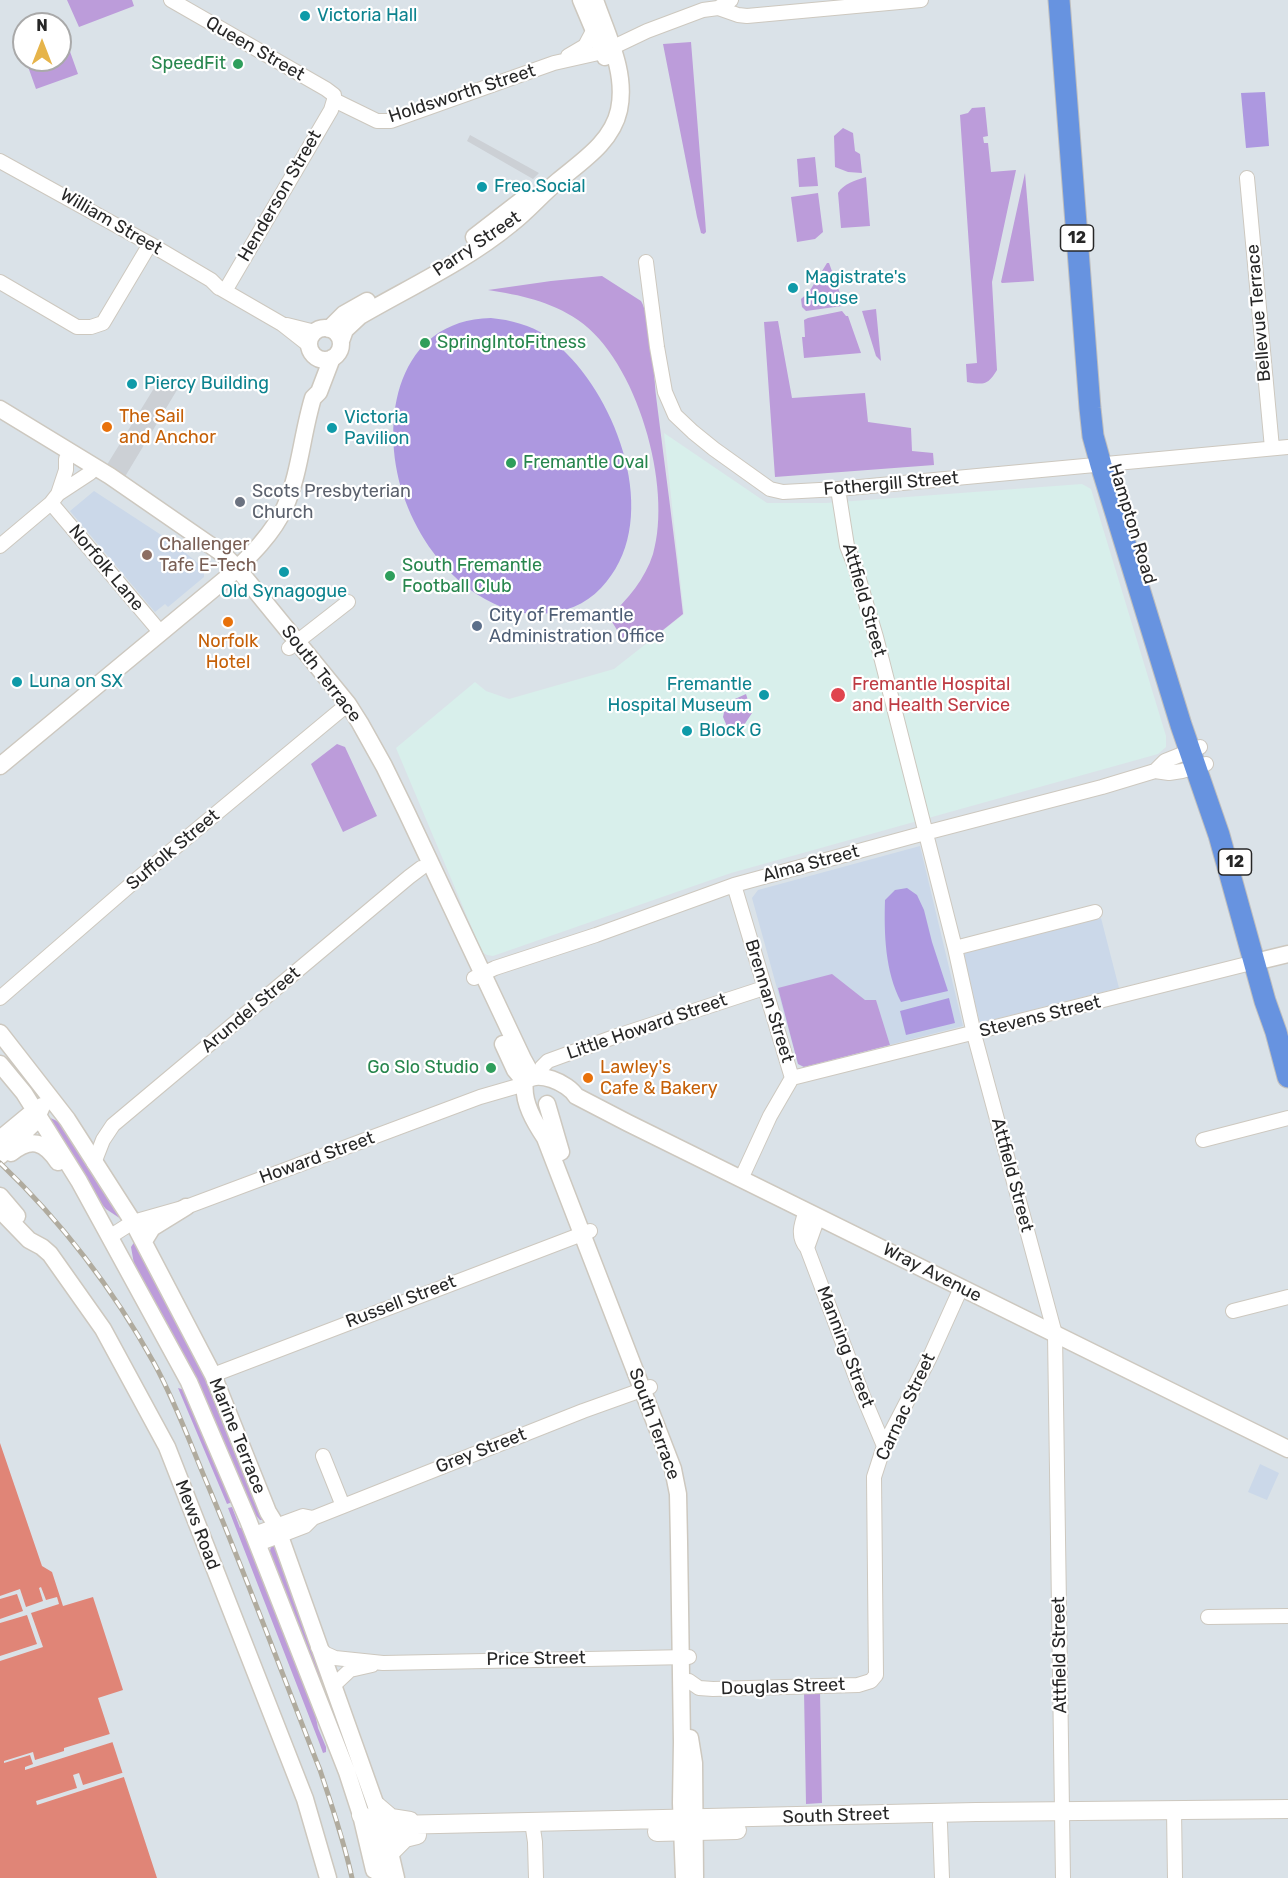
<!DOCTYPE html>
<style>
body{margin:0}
#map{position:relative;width:1288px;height:1878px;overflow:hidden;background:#dae2e8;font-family:Rubik,sans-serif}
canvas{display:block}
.north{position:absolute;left:12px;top:12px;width:60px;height:60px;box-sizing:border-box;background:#fff;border:2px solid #a9a9a9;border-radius:50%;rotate:0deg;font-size:16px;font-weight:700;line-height:24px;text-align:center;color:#272727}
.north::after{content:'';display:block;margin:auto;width:21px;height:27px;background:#e6b44a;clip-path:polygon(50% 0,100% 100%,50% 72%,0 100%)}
</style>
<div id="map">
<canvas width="1288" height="1878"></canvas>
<div class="north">N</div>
</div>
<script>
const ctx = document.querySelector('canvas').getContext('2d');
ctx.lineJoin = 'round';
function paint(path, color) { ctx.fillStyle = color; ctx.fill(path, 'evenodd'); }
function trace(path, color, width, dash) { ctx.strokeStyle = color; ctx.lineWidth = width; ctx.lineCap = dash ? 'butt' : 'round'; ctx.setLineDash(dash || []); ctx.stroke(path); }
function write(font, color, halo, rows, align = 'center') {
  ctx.font = font + ' Rubik,sans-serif'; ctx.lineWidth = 4.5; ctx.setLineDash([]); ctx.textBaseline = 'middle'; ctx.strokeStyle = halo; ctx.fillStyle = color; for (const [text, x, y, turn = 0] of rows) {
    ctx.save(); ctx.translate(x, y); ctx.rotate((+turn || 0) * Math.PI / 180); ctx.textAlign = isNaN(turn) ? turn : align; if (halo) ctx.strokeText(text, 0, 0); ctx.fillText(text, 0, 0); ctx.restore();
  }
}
paint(new Path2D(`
 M94,491L172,542L204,568V577L168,607L165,604L155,612L70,511Z
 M920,846L963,1026L804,1067L798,1064L752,898L758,890Z
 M1101,918L1119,988L980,1023L962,953Z
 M1260,1464L1279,1473L1267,1500L1248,1492Z`), '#cbd8e9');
paint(new Path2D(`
 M664,433L767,503H826L1082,484L1091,489L1166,736V747L1158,754L731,873L493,956L487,955L482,952L396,748L475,682L486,691L509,699L614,669L684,614Z`), '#d8efeb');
paint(new Path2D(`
 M67,0H132L134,6L79,27Z
 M691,42L705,218L706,232L704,234L701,233L697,217L663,44Z
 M68,46L78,74L36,89L26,61L60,60V49Z
 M985,107L988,136L983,137L984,143H988L991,172L1016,170L992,282L997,370C988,385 984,385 967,382L966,364L977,363L960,115L968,113L972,108Z
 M843,128L853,133L855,151L860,154L862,173L848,172L835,167L834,136Z
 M815,157L818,186L799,187L797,159Z
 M1025,173L1034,281L1002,283L1001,282Z
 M866,177L870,226L841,228L838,193C843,184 856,180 866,177Z
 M818,193L823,232L815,239L797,242L791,197Z
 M827,263H829L844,304L842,306L806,311L802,307L801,299L809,292Z
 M602,276L641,301C651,318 654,373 656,396C665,468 675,541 683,614L648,642L640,628L622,638L609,617C628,599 645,579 653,554C673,487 637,360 578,320C550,301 520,295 488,290L551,281Z
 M876,309L881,361L876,356L862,311Z
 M842,311L846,316H848L861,353L804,358L802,337H805L804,320L808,318Z
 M778,321L792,398L865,393L868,422L911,428L912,451L933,453L934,465L775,477L764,322Z
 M746,694L752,713L744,725L729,731L723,717L726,703Z
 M337,744L345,747L377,816L343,832L311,764Z
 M832,974L865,1000H876L890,1045L804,1067L798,1064L778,988Z
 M48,1117L55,1120L64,1126L124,1221L106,1209L98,1200Z
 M135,1241L206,1372L264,1520H260L251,1510L175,1342L134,1264L131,1247Z
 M178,1388L185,1390L235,1501L227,1504Z
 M232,1507L240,1528L242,1527L315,1713L318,1728L326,1747V1752L323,1753L319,1742L228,1508Z
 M274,1544L367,1783L370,1816L269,1556L271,1546Z
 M804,1691H820L822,1803L806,1804Z`), '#bc9cda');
paint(new Path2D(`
 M1265,92L1269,146L1246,148L1241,93Z
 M491,318C511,320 530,325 547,336C554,341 561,348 567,354C621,408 662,525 601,588C585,605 564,613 540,614C514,615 491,604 469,589C438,565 415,531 403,494C379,420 397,320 491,318Z
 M907,888L917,895L924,910L932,942L948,991L901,1002C885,971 884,934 885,900L895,890Z
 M949,998L955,1023L906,1035L900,1011Z`), '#ad98e0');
paint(new Path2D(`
 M470,135L539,173L533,179L467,141Z
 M159,380L177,390L123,480L105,468Z`), '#ccd0d5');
paint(new Path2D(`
 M0,1443L42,1566L52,1572L63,1606L93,1597L123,1690L98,1698L157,1878H0Z`), '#e08577');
paint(new Path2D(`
 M41,1587L46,1600L57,1597L59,1604L31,1613L43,1647L0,1661V1656L37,1644L27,1615L0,1623V1619L23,1611L17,1594L0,1599V1596L20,1589L26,1607L43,1601L39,1588Z
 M113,1733L116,1741L25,1770V1767L33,1764L30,1755L4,1763V1761L33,1752L35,1760L64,1751V1748Z
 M125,1772L127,1776L37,1805L36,1801L77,1788L73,1775L79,1773L83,1785Z`), '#dae2e8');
const minor = new Path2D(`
 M171,0L326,89L334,95V100
 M718,8L738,15L747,16L921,0
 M568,56L585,46L593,31
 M334,100L377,121H391L554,63L603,52L647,31L703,10L718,8L731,0
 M0,161L150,244L211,280L219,288
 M1247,178L1272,448
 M646,262L657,347L665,392L675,415L693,432L714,449L770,489L783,492L838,489L1288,447
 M0,282L77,327H91L103,323L150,244
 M218,287L282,324L310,346
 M225,291L331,110L334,100
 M287,325L315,332
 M838,489L847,546L855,566L876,637L955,948L974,1034L1055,1334L1063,1878
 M58,494L66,470V459
 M51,503L161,633
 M0,546L51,503L58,494L90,473
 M289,648L348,602
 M1155,771L1165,761L1200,747
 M734,885L792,1078L770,1116L741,1179
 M955,948L1095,912
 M474,978L495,968L596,935L734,885L925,833L1102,787L1155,771L1169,773L1182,771L1206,764
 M0,998L136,880L348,704
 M537,1076L542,1067L548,1061L614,1037L764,988
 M792,1078L1255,962
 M1203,1140L1288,1118
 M94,1163L103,1140L113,1125L409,877L421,868
 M806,1211C801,1225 797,1236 807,1248L863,1396L884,1446
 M111,1236L133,1222L186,1207L480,1097L525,1084
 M807,1248L818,1217
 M1233,1311L1288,1297
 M213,1375L590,1231
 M323,1456L343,1506
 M254,1534L303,1516L313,1518
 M258,1544L305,1526L313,1518L583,1411L650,1387
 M1208,1617L1288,1616
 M318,1647L326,1654L335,1658L383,1663L689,1657
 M689,1681L699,1688L713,1689L858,1685L871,1681L876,1675L874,1477L884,1446L929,1359L961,1288
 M333,1686L350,1670L372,1665
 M1174,1810L1175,1878
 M532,1822L535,1842L536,1878
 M940,1824L942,1878`);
const tertiary = new Path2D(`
 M581,0L605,57
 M474,237L527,196
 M309 344a16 16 0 1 1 32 0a16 16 0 1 1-32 0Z
 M329,329L344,314L367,301
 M341,341L345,330L360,316C410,287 466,261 511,224C528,211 542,194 558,181C582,161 612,142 619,110C627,72 607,35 595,0
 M0,409L110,476L223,554L237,568L348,704L360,723L384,766L406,811L523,1059L533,1077
 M0,766L229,576C250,556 273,534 285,507C300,473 302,434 313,398L319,392L332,358
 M1255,962L1288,954
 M0,1033L67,1119L133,1222L213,1375L268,1512L276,1525L385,1831L396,1878
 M503,1044L515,1070L525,1082
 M0,1064L24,1093L79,1181L189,1382L248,1520L347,1772L361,1815L374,1870
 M525,1082C537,1069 568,1083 576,1096L628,1123L1288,1449
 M525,1082C522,1102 535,1123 545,1138L673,1469L678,1494L679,1542L682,1742L681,1803L684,1878
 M547,1104L561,1152
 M0,1139L29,1115
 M11,1153C31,1137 44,1141 58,1162
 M0,1156L35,1122L42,1106
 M0,1196L17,1216
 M0,1210L29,1240L42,1247L50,1254L103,1329L167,1447L305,1799L328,1878
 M144,1241L152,1228L186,1207
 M690,1738L694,1763L695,1878`);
const secondary = new Path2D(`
 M377,1806L391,1818L410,1821
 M361,1815L385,1831L395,1833
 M657,1832L737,1830
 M390,1853L405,1838L417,1835
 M381,1878C376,1857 373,1837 394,1825L976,1812L1288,1809`);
const primary = new Path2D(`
 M1059,0L1090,408L1093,436L1101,465L1181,725L1219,835L1265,1001L1276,1032L1288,1077`);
trace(minor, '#cdc8bf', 16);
trace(tertiary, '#cdc8bf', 19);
trace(secondary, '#cdc8bf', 20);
trace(primary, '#bebebe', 23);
trace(minor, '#fff', 14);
trace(tertiary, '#fff', 16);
trace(secondary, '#fff', 18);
trace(primary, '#6793e0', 21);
const rail = new Path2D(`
 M0,1163C62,1222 113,1289 154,1363C176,1403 191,1446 209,1488C248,1581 283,1676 320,1770C332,1806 344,1841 352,1878`);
trace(rail, '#b0ab9e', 5);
trace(rail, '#fff', 3, [9]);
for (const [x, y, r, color] of [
 [305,16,6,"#0f9aa8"],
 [238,64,6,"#2e9e5b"],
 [482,187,6,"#0f9aa8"],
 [793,288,6,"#0f9aa8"],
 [425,343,6,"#2e9e5b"],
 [132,384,6,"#0f9aa8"],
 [107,427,6,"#e8710a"],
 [332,428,6,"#0f9aa8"],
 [511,463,6,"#2e9e5b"],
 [240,502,6,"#6b7280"],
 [147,555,6,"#8d6e63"],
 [284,572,6,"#0f9aa8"],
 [390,576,6,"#2e9e5b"],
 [228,622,6,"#e8710a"],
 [477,626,6,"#5c6f8a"],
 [17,682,6,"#0f9aa8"],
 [764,695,6,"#0f9aa8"],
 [838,695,8,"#e0444e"],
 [687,731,6,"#0f9aa8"],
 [491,1068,6,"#2e9e5b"],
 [588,1078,6,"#e8710a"]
]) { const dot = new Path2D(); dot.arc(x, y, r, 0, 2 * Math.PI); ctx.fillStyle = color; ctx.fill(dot); trace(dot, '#fff', 2); }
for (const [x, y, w] of [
 [1077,238,33],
 [1235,862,33]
]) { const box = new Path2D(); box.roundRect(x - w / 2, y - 13, w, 26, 4.5); ctx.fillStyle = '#fff'; ctx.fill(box); trace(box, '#272727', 1.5); }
write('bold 16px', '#272727', null, [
 ["12",1077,238],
 ["12",1235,862]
]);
write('18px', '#0d838f', '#fff', [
 ["Victoria Hall",317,16],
 ["Freo.Social",494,187],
 ["Magistrate's",805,278],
 ["House",805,299],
 ["Piercy Building",144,384],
 ["Victoria",344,418],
 ["Pavilion",344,439],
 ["Old Synagogue",284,592,"center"],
 ["Luna on SX",29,682],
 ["Fremantle",752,685,"right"],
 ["Hospital Museum",752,706,"right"],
 ["Block G",699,731]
], 'left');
write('18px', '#272727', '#fff', [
 ["Queen Street",255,49,30],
 ["Holdsworth Street",462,94,-18],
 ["Henderson Street",280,196,-60],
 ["William Street",111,222,30],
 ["Parry Street",477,244,-34],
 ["Bellevue Terrace",1259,313,-95],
 ["Fothergill Street",891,484,-5],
 ["Hampton Road",1132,524,73],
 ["Norfolk Lane",106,568,50],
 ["Attfield Street",864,600,74],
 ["South Terrace",321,674,52],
 ["Suffolk Street",173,850,-40],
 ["Alma Street",811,864,-15],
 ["Brennan Street",769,1001,73],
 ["Arundel Street",251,1010,-40],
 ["Stevens Street",1040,1017,-14],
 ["Little Howard Street",647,1027,-19],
 ["Howard Street",317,1158,-20],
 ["Attfield Street",1012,1175,75],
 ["Wray Avenue",932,1273,27],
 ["Russell Street",401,1302,-21],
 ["Manning Street",845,1347,69],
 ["Carnac Street",906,1407,-65],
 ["South Terrace",654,1424,70],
 ["Marine Terrace",237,1436,68],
 ["Grey Street",481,1451,-21],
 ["Mews Road",197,1525,69],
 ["Attfield Street",1060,1655,-91],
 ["Price Street",536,1659,-1],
 ["Douglas Street",783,1687,-2],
 ["South Street",836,1816,-2]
]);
write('18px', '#27864d', '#fff', [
 ["SpeedFit",226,64,"right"],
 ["SpringIntoFitness",437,343],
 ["Fremantle Oval",523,463],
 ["South Fremantle",402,566],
 ["Football Club",402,587],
 ["Go Slo Studio",479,1068,"right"]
], 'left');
write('18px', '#c56008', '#fff', [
 ["The Sail",119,417],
 ["and Anchor",119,438],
 ["Norfolk",228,642,"center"],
 ["Hotel",228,663,"center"],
 ["Lawley's",600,1068],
 ["Cafe & Bakery",600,1089]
], 'left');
write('18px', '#5b616d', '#fff', [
 ["Scots Presbyterian",252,492],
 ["Church",252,513]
], 'left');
write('18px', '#785e54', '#fff', [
 ["Challenger",159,545],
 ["Tafe E-Tech",159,566]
], 'left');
write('18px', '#4e5e75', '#fff', [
 ["City of Fremantle",489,616],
 ["Administration Office",489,637]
], 'left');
write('18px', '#be3a42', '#fff', [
 ["Fremantle Hospital",852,685],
 ["and Health Service",852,706]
], 'left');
</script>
